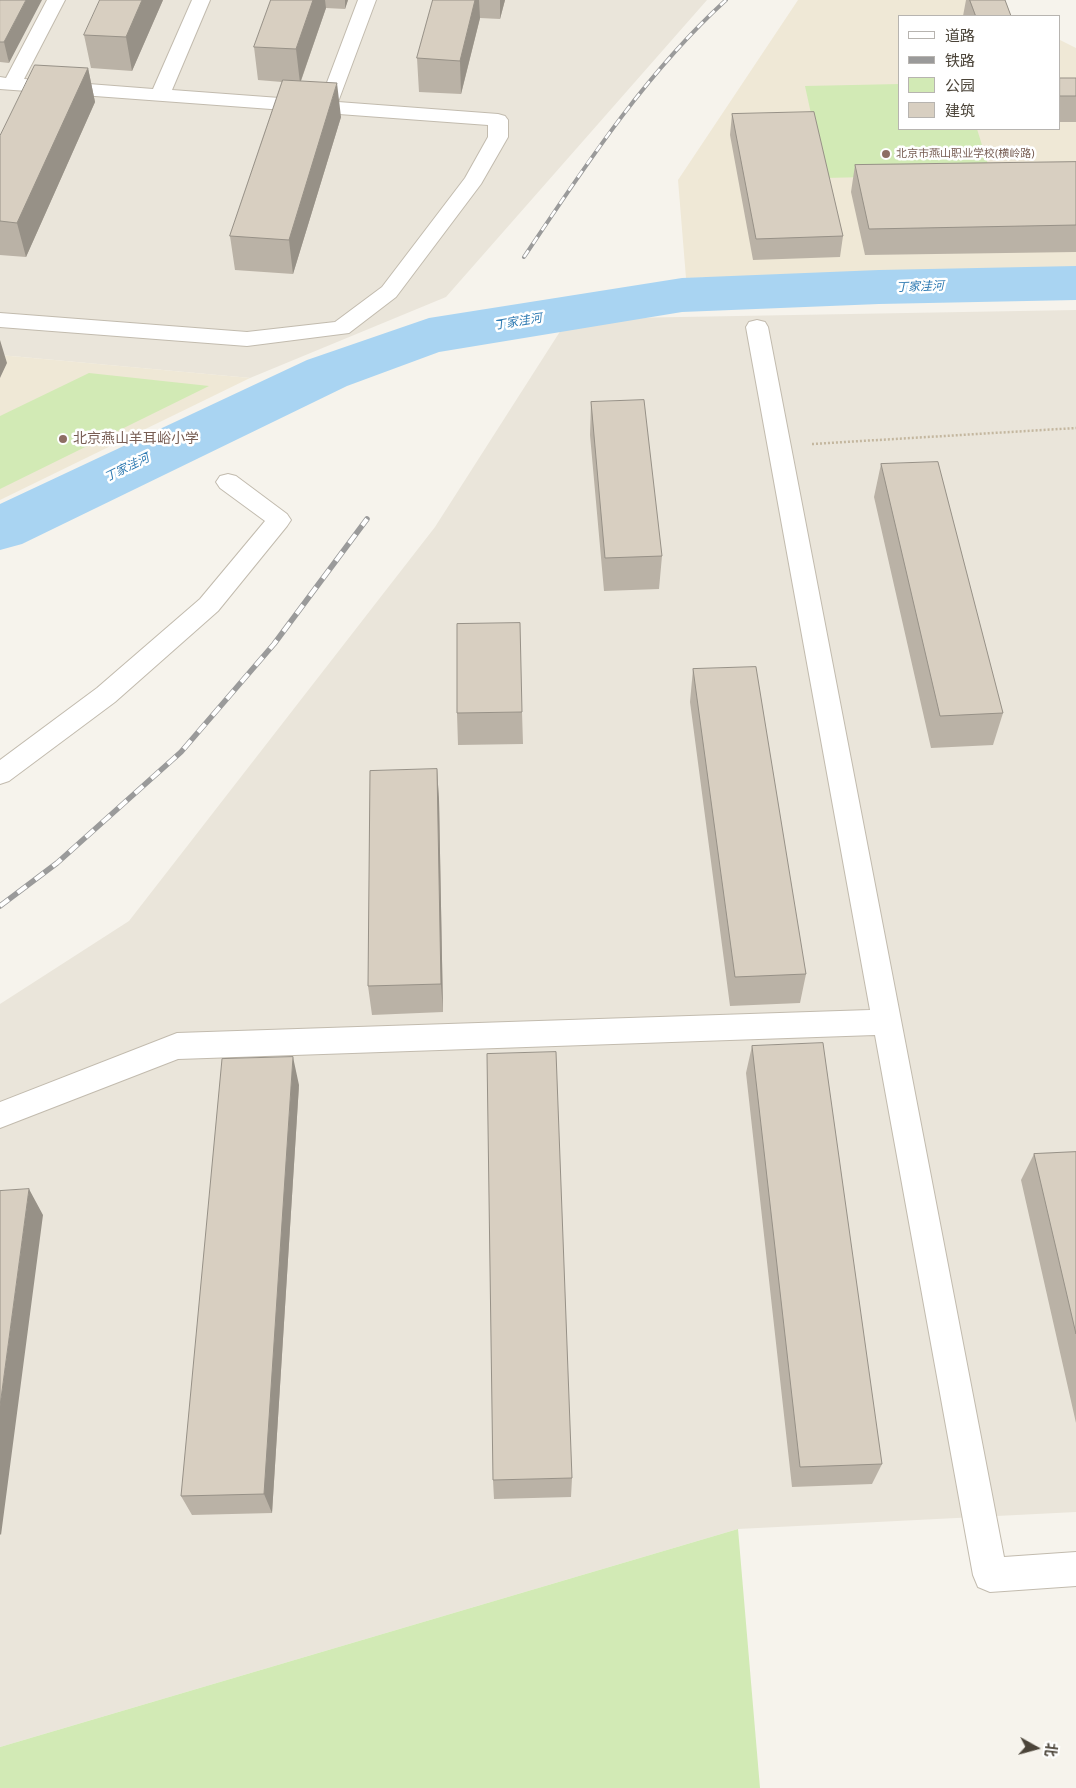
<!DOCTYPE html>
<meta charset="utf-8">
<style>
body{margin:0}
#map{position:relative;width:1076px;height:1788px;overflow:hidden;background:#f6f3ec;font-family:"Noto Sans","Noto Sans SC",sans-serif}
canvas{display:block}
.legend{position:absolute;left:898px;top:15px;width:162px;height:115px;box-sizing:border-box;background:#fff;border:1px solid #b7b4b0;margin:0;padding:6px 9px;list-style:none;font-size:15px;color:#4b4439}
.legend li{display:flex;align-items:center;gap:10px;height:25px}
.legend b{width:25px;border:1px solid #b7b4b0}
.north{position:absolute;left:1011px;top:1723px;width:50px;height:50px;-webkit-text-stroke:4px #fff;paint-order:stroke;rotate:97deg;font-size:14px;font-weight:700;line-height:20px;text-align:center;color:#4b4439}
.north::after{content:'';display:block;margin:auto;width:18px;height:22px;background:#4b4439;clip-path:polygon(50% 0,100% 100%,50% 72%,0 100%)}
</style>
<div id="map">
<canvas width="1076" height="1788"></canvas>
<ul class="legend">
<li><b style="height:6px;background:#fff"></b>道路</li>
<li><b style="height:6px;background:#9a9a9a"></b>铁路</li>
<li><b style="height:14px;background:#d2eab5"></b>公园</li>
<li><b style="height:14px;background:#d8cfc1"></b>建筑</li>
</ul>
<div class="north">北</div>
</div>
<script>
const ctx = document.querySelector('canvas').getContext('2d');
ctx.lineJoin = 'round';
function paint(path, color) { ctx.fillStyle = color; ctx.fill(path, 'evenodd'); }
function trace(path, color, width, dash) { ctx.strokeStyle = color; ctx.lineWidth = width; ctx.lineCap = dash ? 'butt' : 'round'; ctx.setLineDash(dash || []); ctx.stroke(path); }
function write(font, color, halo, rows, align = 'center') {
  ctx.font = font + ' "Noto Sans","Noto Sans SC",sans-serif'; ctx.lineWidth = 5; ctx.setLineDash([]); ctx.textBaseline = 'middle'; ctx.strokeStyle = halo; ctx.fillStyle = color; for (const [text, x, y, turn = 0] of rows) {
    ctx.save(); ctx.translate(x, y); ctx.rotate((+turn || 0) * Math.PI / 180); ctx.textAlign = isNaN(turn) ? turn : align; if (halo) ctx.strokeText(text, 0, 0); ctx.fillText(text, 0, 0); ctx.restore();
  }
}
paint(new Path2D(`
 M0,0H707L446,297L250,378L0,355Z
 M1076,310V1512L738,1529L0,1747V1004L129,921L435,527L568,319Z`), '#eae5da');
paint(new Path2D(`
 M798,0H982L1013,16H900V129H1060V40L1076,48V268L686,278L678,180Z
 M0,355L250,378L0,500Z`), '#efe8d6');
paint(new Path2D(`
 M900,84V129H977L991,174L825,178L805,86Z
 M89,373L209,386L0,489V416Z
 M738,1529L760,1788H0V1747Z`), '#d2eab5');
paint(new Path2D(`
 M1076,266V300L879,304L682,312L439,352L347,386L22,544L0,550V504L307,360L429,318L682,278L879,270Z`), '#a9d4f2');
const minor = new Path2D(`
 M47,0H65L24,79L153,89L192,0H210L172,90L320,101L358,0H376L338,102L498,114L505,116L508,120V137L481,184L396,297L349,333L247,346L0,327V313L247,332L335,322L382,287L465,178L488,137V125L0,89V77L6,78Z
 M757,320L765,322L768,327L1004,1557L1076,1552V1586L990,1592L978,1587L973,1575L875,1035L178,1059L0,1128V1102L177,1033L870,1010L746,327L749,322Z
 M228,474L236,476L287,514L291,520L287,526L218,611L115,702L9,781L0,784V760L97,688L200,599L265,521L220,488L216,482L220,476Z`);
trace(minor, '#c2bbae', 2);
trace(new Path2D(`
 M812,444L1076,428`), '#c4b79f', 2.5, [2, 2]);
paint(minor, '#fff');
const railFar1 = new Path2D(`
 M524,257C585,166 645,74 726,0`);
const rail = new Path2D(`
 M0,906L57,863L181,752L274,644L367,519`);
trace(railFar1, '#9a9a9a', 4);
trace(rail, '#9a9a9a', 5.5);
trace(railFar1, '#fff', 2.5, [8]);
trace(rail, '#fff', 4, [11]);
paint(new Path2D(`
 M0,0L9,63L0,62Z
 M163,0L132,71L91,68L84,35Z
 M271,0H348L345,9L326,8L301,81L341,117L293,274L235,270L230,236L282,82L258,80L254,47Z
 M433,0H505L500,19L480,18L461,94L419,92L417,58Z
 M966,0H1005L1011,16H963Z
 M88,68L95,102L26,257L0,255V136Z
 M1060,78H1076V122H1060Z
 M732,114L843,236L840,257L753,260L730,135Z
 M1076,162V252L865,255L851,192L855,165Z
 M591,402L662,556L659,589L604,591L590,435Z
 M881,464L1003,713L993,745L931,748L874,497Z
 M693,669L806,974L800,1003L730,1006L690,702Z
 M522,712L523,744L458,745L457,713Z
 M437,769L439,800L443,1012L372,1015L368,986Z
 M752,1046L882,1464L872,1484L792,1487L746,1073Z
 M299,1085L272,1513L192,1515L181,1496Z
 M1076,1152V1423L1021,1180L1034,1154Z
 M572,1478L571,1497L494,1499L493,1480Z`), '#bab2a6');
paint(new Path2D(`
 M26,0H42L9,63L4,42Z
 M142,0H163L132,71L126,37Z
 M313,0H325L326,8L300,83L296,49Z
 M345,0H348L345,9Z
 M475,0H479L480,18L461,94L460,61Z
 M500,0H505L500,19Z
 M88,68L95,102L26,257L17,223Z
 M337,83L341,117L293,274L289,240Z
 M0,340L7,363L0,378Z
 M437,769L439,800L443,1012L441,984Z
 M293,1057L299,1085L272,1513L264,1494Z
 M29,1189L43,1215L1,1535L0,1534V1406Z`), '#979187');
const building = new Path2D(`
 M0,0H26L4,42H0Z
 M100,0H142L126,37L84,35Z
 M271,0H313L296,49L254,47Z
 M433,0H475L460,61L417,58Z
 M970,0H1005L1011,16H976Z
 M35,65L88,68L17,223L0,221V136Z
 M1060,78H1076V96H1060Z
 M283,80L337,83L289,240L230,236Z
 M814,112L843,236L756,239L732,114Z
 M1076,162V225L869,229L855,165Z
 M644,400L662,556L605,558L591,402Z
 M938,462L1003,713L940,716L881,464Z
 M520,623L522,712L457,713V624Z
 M756,667L806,974L735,977L693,669Z
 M437,769L441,984L368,986L370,771Z
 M823,1043L882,1464L800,1467L752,1046Z
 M556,1052L572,1478L493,1480L487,1054Z
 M293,1057L264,1494L181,1496L222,1059Z
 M1076,1152V1334L1034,1154Z
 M29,1189L0,1406V1191Z`);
paint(building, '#d8cfc1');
trace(building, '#979187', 1);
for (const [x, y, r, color] of [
 [886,154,5,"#8d6e63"],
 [63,439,5,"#8d6e63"]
]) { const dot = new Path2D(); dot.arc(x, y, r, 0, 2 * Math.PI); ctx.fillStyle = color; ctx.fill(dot); trace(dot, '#fff', 2); }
write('11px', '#785e54', '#fff', [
 ["北京市燕山职业学校(横岭路)",896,154]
], 'left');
write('italic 12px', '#2e7ab2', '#fff', [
 ["丁家洼河",920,287,-2],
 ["丁家洼河",518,322,-9],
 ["丁家洼河",127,468,-26]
]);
write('14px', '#785e54', '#fff', [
 ["北京燕山羊耳峪小学",73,439]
], 'left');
</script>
